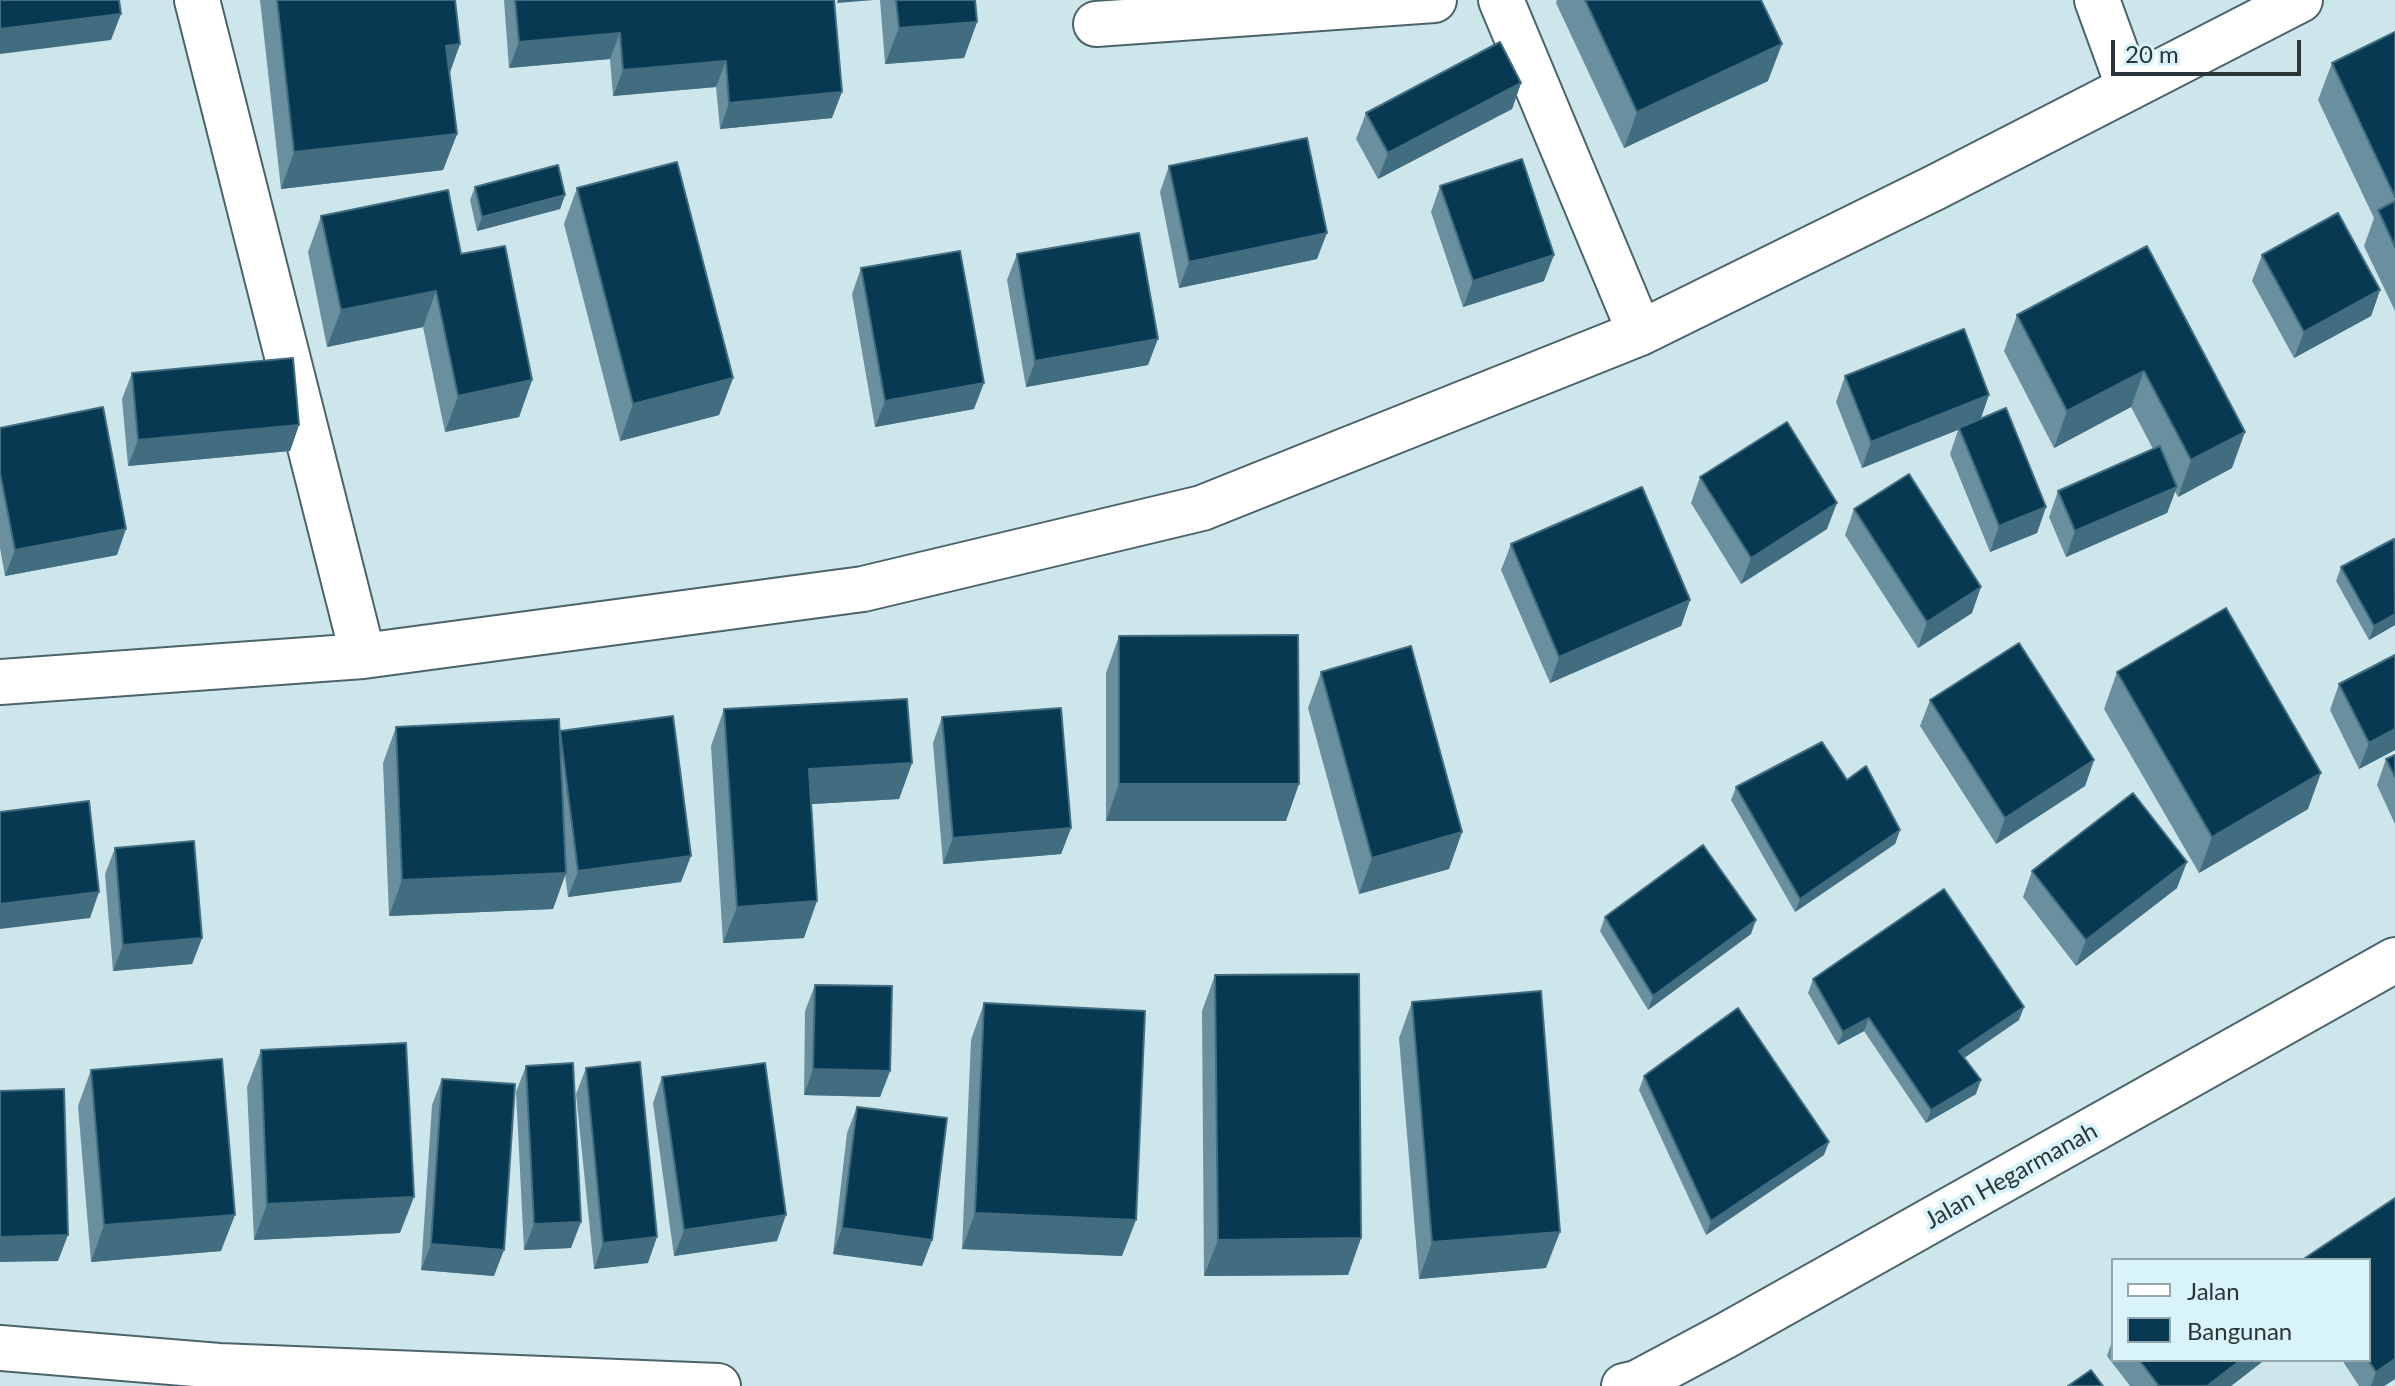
<!DOCTYPE html>
<style>
body{margin:0}
#map{position:relative;width:2395px;height:1386px;overflow:hidden;background:#cce6ec;font-family:Lato,sans-serif}
canvas{display:block}
.legend{position:absolute;left:2111px;top:1258px;width:260px;height:104px;box-sizing:border-box;background:#d9f3fa;border:2px solid #93a7ac;margin:0;padding:10px 14px;list-style:none;font-size:24px;color:#2b3538}
.legend li{display:flex;align-items:center;gap:16px;height:40px}
.legend b{width:40px;border:2px solid #93a7ac}
.scale{position:absolute;left:2111px;top:40px;width:190px;height:36px;box-sizing:border-box;border:4px solid #2b3538;border-top:0;padding-left:10px;font-size:24px;line-height:28px;white-space:nowrap;color:#2b3538;-webkit-text-stroke:6px #d9f3fa;paint-order:stroke}
</style>
<div id="map">
<canvas width="2395" height="1386"></canvas>
<ul class="legend">
<li><b style="height:10px;background:#fff"></b>Jalan</li>
<li><b style="height:22px;background:#073952"></b>Bangunan</li>
</ul>
<div class="scale">20 m</div>
</div>
<script>
const ctx = document.querySelector('canvas').getContext('2d');
ctx.lineJoin = 'round';
function trace(path, color, width, dash) { ctx.strokeStyle = color; ctx.lineWidth = width; ctx.lineCap = dash ? 'butt' : 'round'; ctx.setLineDash(dash || []); ctx.stroke(path); }
function paint(path, color) { ctx.fillStyle = color; ctx.fill(path, 'evenodd'); }
function write(font, color, halo, rows, align = 'center') {
  ctx.font = font + ' Lato,sans-serif'; ctx.lineWidth = 8; ctx.setLineDash([]); ctx.textBaseline = 'middle'; ctx.strokeStyle = halo; ctx.fillStyle = color; for (const [text, x, y, turn = 0] of rows) {
    ctx.save(); ctx.translate(x, y); ctx.rotate((+turn || 0) * Math.PI / 180); ctx.textAlign = isNaN(turn) ? turn : align; if (halo) ctx.strokeText(text, 0, 0); ctx.fillText(text, 0, 0); ctx.restore();
  }
}
const minor = new Path2D(`
 M197,0L363,656
 M1501,0L1640,333
 M2097,0L2129,88
 M1096,24L1434,0
 M0,682L363,656L863,589L1202,508L1640,333L1936,187L2300,0
 M0,1348L219,1366L718,1386
 M1624,1386L1637,1383L1725,1336L2395,960`);
trace(minor, '#4c6369', 48);
trace(minor, '#fff', 44);
paint(new Path2D(`
 M260,0H455L460,44L449,73L457,134L443,170L281,189Z
 M504,0H834L832,118L720,129L716,87L613,96L610,59L509,68Z
 M880,0H975L977,22L964,58L885,64Z
 M1557,0H1761L1768,81L1624,148L1556,3Z
 M2395,32V311L2364,246L2374,218L2318,100L2332,63Z
 M1521,83L1512,109L1378,179L1356,139L1366,113Z
 M1169,166L1317,259L1179,288L1160,192Z
 M1440,186L1544,281L1463,307L1431,212Z
 M475,187L565,195L560,209L477,231L470,200Z
 M577,188L733,378L719,415L620,441L564,224Z
 M321,216L461,254L532,380L519,417L445,432L423,327L327,347L308,252Z
 M2147,246L2232,468L2178,497L2175,491L2167,513L2066,557L2049,517L2058,491L2153,449L2131,407L2054,448L2004,351L2017,315Z
 M1017,254L1148,365L1026,387L1007,280Z
 M2262,255L2380,290L2371,316L2294,358L2252,281Z
 M861,268L974,409L875,427L852,294Z
 M132,373L299,425L290,451L128,466L122,399Z
 M1845,376L1981,419L2046,507L2037,533L1990,552L1950,454L1958,430L1862,468L1836,402Z
 M0,428L117,555L5,576L0,548Z
 M1700,477L1827,529L1741,584L1691,503Z
 M1854,509L1972,613L1918,648L1845,535Z
 M1511,544L1690,600L1681,626L1550,683L1501,570Z
 M2341,567L2395,625L2369,640L2336,581Z
 M1119,636L1286,821H1106V673Z
 M1321,672L1462,832L1449,869L1359,894L1308,708Z
 M2117,672L2308,809L2199,873L2104,709Z
 M2339,684L2395,750L2359,769L2330,710Z
 M1930,700L2094,760L2085,786L1996,844L1920,726Z
 M724,709L912,763L899,799L811,804L804,938L723,943L711,746Z
 M942,717L1071,828L1061,854L943,864L933,743Z
 M396,727L560,731L681,882L568,897L565,875L553,909L389,916L383,763Z
 M2395,755V824L2377,785L2386,759Z
 M1847,780L1900,830L1895,844L1795,912L1731,800L1736,787Z
 M115,848L202,938L192,964L113,971L105,874Z
 M2032,871L2177,888L2076,966L2023,897Z
 M1605,917L1751,934L1648,1010L1600,931Z
 M1215,975L1361,1238L1348,1275L1204,1276L1202,1011Z
 M1813,979L2019,1020L1964,1058L1976,1094L1926,1123L1864,1031L1838,1045L1808,993Z
 M815,985L890,1071L880,1097L804,1095L805,1011Z
 M1412,1002L1546,1268L1419,1279L1399,1038Z
 M984,1003L1122,1256L962,1249L971,1040Z
 M261,1050L400,1233L254,1240L247,1087Z
 M526,1066L571,1248L524,1250L516,1092Z
 M586,1068L648,1263L594,1269L576,1094Z
 M91,1070L221,1251L91,1262L78,1106Z
 M1644,1076L1824,1155L1706,1235L1639,1090Z
 M662,1077L777,1241L674,1256L653,1103Z
 M442,1079L494,1276L421,1270L432,1105Z
 M857,1107L932,1240L922,1266L833,1254L847,1133Z
 M2395,1198V1379L2384,1386H2359L2342,1360H2369Z
 M2113,1338V1360H2263L2262,1362L2231,1386H2130L2107,1356Z`), '#6a909f');
paint(new Path2D(`
 M838,0H874L837,3Z
 M121,14L111,40L0,54V29Z
 M977,22L964,58L885,64L899,28Z
 M620,33L610,59L509,68L519,42Z
 M460,44L447,81L446,46Z
 M1782,44L1768,81L1624,148L1637,112Z
 M726,61L716,87L613,96L623,70Z
 M1521,83L1512,109L1378,179L1388,153Z
 M842,92L832,118L720,129L729,103Z
 M457,134L443,170L281,189L294,152Z
 M565,195L560,209L477,231L482,217Z
 M1327,233L1317,259L1179,288L1189,262Z
 M1554,255L1544,281L1463,307L1473,281Z
 M2380,290L2371,316L2294,358L2304,332Z
 M436,291L423,327L327,347L341,310Z
 M1158,339L1148,365L1026,387L1035,361Z
 M2144,371L2131,407L2054,448L2067,411Z
 M733,378L719,415L620,441L633,404Z
 M532,380L519,417L445,432L458,396Z
 M984,383L974,409L875,427L885,401Z
 M1989,395L1980,421L1862,468L1871,442Z
 M299,425L290,451L128,466L138,440Z
 M2245,432L2232,468L2178,497L2191,460Z
 M2177,487L2167,513L2066,557L2075,531Z
 M1837,503L1827,529L1741,584L1751,558Z
 M2046,507L2037,533L1990,552L1999,526Z
 M126,529L117,555L5,576L15,550Z
 M1981,587L1972,613L1918,648L1927,622Z
 M1690,600L1681,626L1550,683L1559,657Z
 M2395,614V625L2369,640L2374,626Z
 M2395,729V750L2359,769L2369,743Z
 M2094,760L2085,786L1996,844L2005,818Z
 M912,763L899,799L796,805L809,769Z
 M2321,773L2308,809L2199,873L2212,837Z
 M1119,784H1299L1286,821H1106Z
 M1071,828L1061,854L943,864L953,838Z
 M1900,830L1895,844L1795,912L1800,899Z
 M1462,832L1449,869L1359,894L1372,858Z
 M691,856L681,882L568,897L578,871Z
 M2187,862L2177,888L2076,966L2086,940Z
 M566,873L553,909L389,916L402,880Z
 M99,892L90,918L0,929V904Z
 M817,901L804,938L723,943L737,907Z
 M1756,920L1751,934L1648,1010L1653,996Z
 M202,938L192,964L113,971L123,945Z
 M2024,1007L2019,1020L1954,1065L1959,1051Z
 M1869,1018L1864,1031L1838,1045L1843,1032Z
 M813,1069L890,1071L880,1097L804,1095Z
 M1981,1080L1976,1094L1926,1123L1931,1110Z
 M1829,1142L1824,1155L1706,1235L1711,1221Z
 M414,1197L400,1233L254,1240L267,1204Z
 M975,1213L1136,1220L1122,1256L962,1249Z
 M235,1215L221,1251L91,1262L104,1225Z
 M786,1215L777,1241L674,1256L684,1230Z
 M581,1222L571,1248L524,1250L534,1224Z
 M842,1228L932,1240L922,1266L833,1254Z
 M1560,1232L1546,1268L1419,1279L1432,1242Z
 M68,1235L58,1261L0,1262V1237Z
 M657,1237L648,1263L594,1269L603,1243Z
 M1361,1238L1348,1275L1204,1276L1218,1240Z
 M431,1244L504,1250L494,1276L421,1270Z
 M2395,1359V1379L2384,1386H2371L2376,1372Z
 M2241,1360H2263L2262,1362L2231,1386H2207Z`), '#426d80');
const building = new Path2D(`
 M0,0H119L121,14L0,29Z
 M277,0H455L460,44L446,46L457,134L294,152Z
 M515,0H834L842,92L729,103L726,61L623,70L620,33L519,42Z
 M896,0H975L977,22L899,28Z
 M1585,0H1761L1782,44L1637,112Z
 M2395,32V197L2332,63Z
 M1500,42L1521,83L1388,153L1366,113Z
 M1307,138L1327,233L1189,262L1169,166Z
 M1522,159L1554,255L1473,281L1440,186Z
 M677,162L733,378L633,404L577,188Z
 M558,165L565,195L482,217L475,187Z
 M448,190L461,254L505,246L532,380L458,396L436,291L341,310L321,216Z
 M2395,201V247L2378,210Z
 M2338,213L2380,290L2304,332L2262,255Z
 M1139,233L1158,339L1035,361L1017,254Z
 M2147,246L2245,432L2191,460L2144,371L2067,411L2017,315Z
 M960,251L984,383L885,401L861,268Z
 M1964,329L1989,395L1871,442L1845,376Z
 M293,358L299,425L138,440L132,373Z
 M103,407L126,529L15,550L0,473V428Z
 M2006,408L2046,507L1999,526L1959,428Z
 M1787,422L1837,503L1751,558L1700,477Z
 M2160,446L2177,487L2075,531L2058,491Z
 M1909,474L1981,587L1927,622L1854,509Z
 M1642,487L1690,600L1559,657L1511,544Z
 M2394,539L2395,614L2374,626L2341,567Z
 M2226,608L2321,773L2212,837L2117,672Z
 M1298,635L1299,784H1119V636Z
 M2019,643L2094,760L2005,818L1930,700Z
 M1411,646L1462,832L1372,858L1321,672Z
 M2395,655V729L2369,743L2339,684Z
 M907,699L912,763L809,769L817,901L737,907L724,709Z
 M1061,708L1071,828L953,838L942,717Z
 M673,716L691,856L578,871L560,731Z
 M559,719L566,873L402,880L396,727Z
 M1822,742L1847,780L1866,766L1900,830L1800,899L1736,787Z
 M2395,755V777L2386,759Z
 M2133,793L2187,862L2086,940L2032,871Z
 M89,801L99,892L0,904V812Z
 M194,841L202,938L123,945L115,848Z
 M1703,845L1756,920L1653,996L1605,917Z
 M1944,889L2024,1007L1959,1051L1981,1080L1931,1110L1869,1018L1843,1032L1813,979Z
 M1359,974L1361,1238L1218,1240L1215,975Z
 M815,985L892,986L890,1071L813,1069Z
 M1541,991L1560,1232L1432,1242L1412,1002Z
 M984,1003L1145,1011L1136,1220L975,1213Z
 M1738,1008L1829,1142L1711,1221L1644,1076Z
 M406,1043L414,1197L267,1204L261,1050Z
 M222,1059L235,1215L104,1225L91,1070Z
 M640,1062L657,1237L603,1243L586,1068Z
 M573,1063L581,1222L534,1224L526,1066Z
 M765,1063L786,1215L684,1230L662,1077Z
 M442,1079L515,1084L504,1250L431,1244Z
 M64,1089L68,1235L0,1237V1091Z
 M857,1107L947,1118L932,1240L842,1228Z
 M2395,1198V1359L2376,1372L2368,1360L2369,1260H2302Z
 M2139,1360H2241L2207,1386H2159Z
 M2091,1370L2103,1386H2068Z`);
paint(building, '#073952');
trace(building, '#426d80', 2);
write('24px', '#2b3538', '#d9f3fa', [
 ["Jalan Hegarmanah",2011,1176,-29]
]);
</script>
